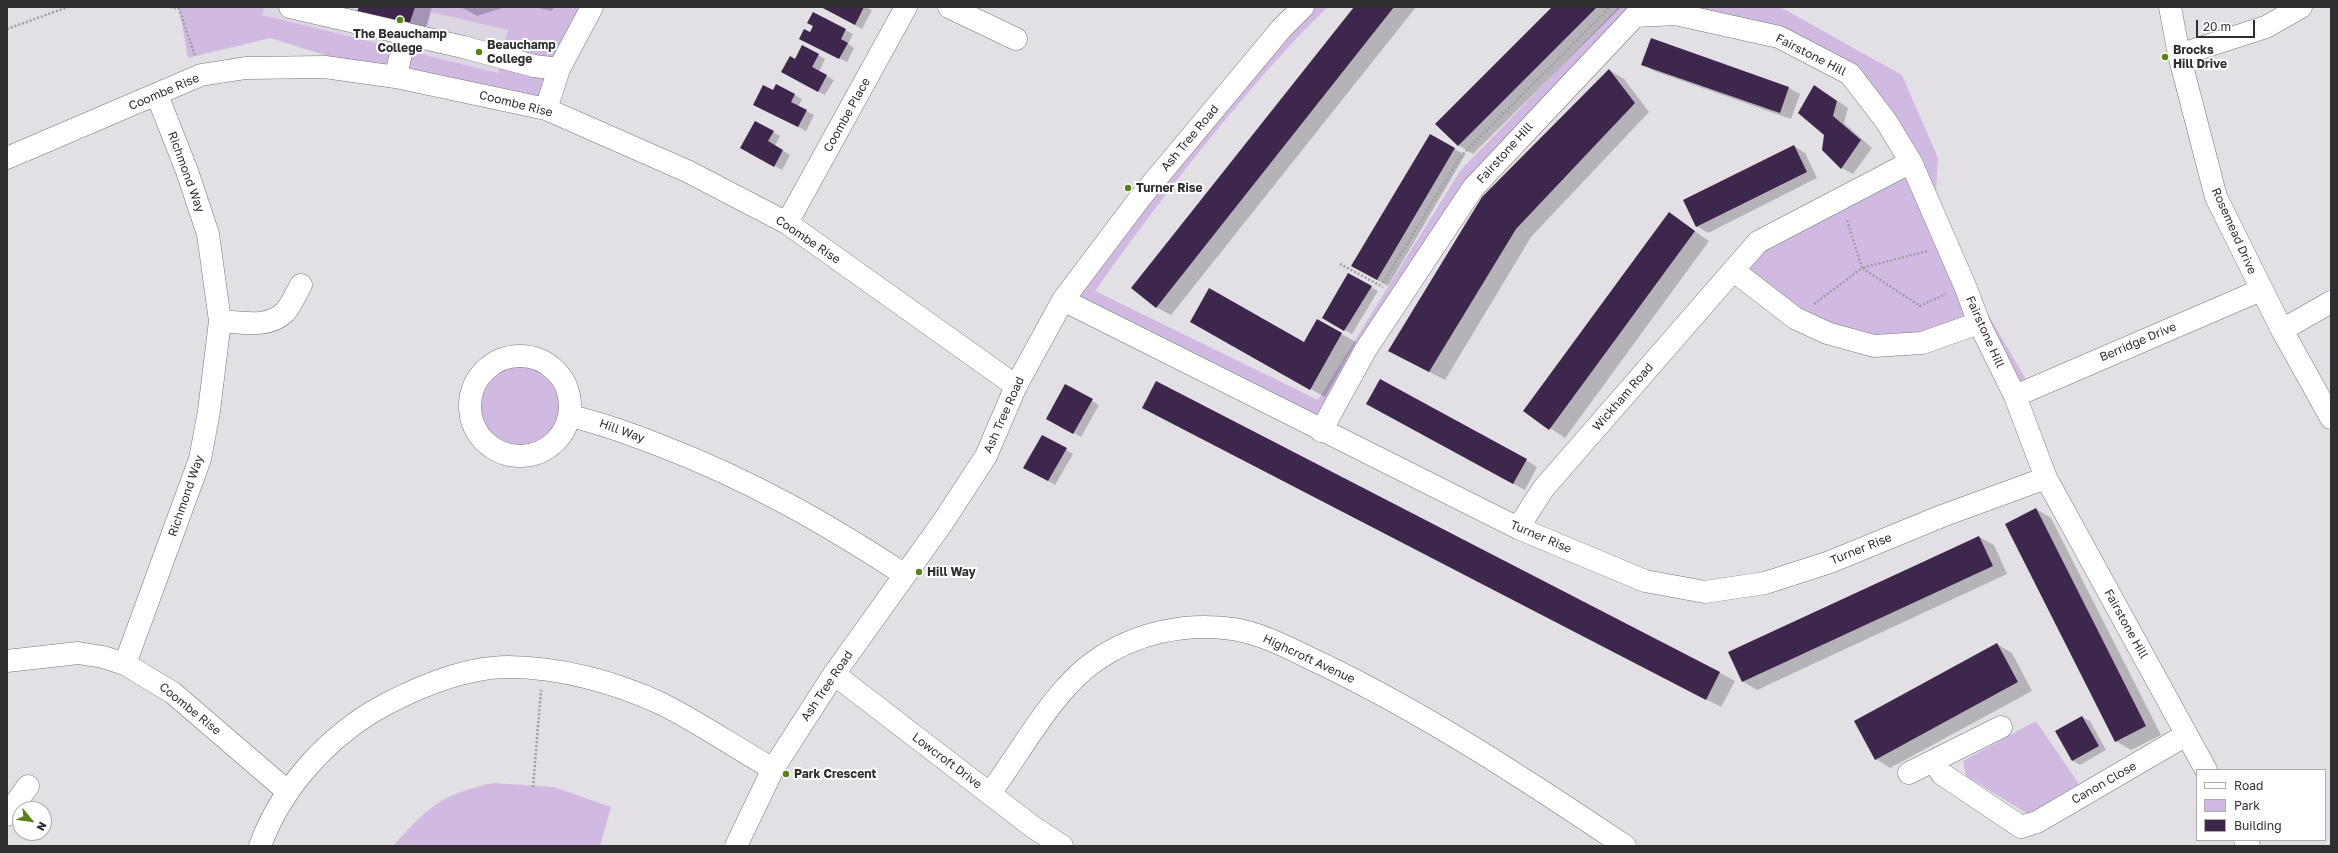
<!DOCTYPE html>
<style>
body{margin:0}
#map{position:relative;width:2338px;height:853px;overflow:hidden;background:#e3e0e5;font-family:"Golos Text",sans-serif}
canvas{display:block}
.frame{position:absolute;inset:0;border:8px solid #2f2e30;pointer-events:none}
.legend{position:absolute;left:2196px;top:769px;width:130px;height:72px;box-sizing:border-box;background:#fff;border:1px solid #acabac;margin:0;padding:5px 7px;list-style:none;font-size:12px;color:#2f2e30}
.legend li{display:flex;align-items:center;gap:8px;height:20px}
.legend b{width:20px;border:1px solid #acabac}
.north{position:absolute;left:12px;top:801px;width:40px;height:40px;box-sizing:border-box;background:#fff;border:1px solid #acabac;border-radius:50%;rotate:119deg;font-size:11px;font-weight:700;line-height:16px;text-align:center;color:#2f2e30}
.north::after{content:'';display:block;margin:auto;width:14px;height:18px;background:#578413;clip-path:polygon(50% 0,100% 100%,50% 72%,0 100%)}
.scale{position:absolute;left:2196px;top:20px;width:59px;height:18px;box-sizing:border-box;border:2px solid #2f2e30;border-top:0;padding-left:5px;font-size:12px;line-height:14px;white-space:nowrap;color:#2f2e30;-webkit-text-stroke:3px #fff;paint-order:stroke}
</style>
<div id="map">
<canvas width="2338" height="853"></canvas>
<div class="frame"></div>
<ul class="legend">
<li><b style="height:5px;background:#fff"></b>Road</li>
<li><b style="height:11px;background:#d0bae2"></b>Park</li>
<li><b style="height:11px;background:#3d274c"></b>Building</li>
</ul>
<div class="north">N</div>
<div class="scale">20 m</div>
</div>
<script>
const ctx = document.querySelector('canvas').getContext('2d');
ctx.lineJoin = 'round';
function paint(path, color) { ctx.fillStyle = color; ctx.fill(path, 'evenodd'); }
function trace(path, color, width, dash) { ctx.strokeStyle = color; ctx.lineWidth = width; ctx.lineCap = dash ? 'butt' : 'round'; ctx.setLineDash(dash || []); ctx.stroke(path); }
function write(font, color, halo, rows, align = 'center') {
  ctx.font = font + ' "Golos Text",sans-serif'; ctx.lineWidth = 4; ctx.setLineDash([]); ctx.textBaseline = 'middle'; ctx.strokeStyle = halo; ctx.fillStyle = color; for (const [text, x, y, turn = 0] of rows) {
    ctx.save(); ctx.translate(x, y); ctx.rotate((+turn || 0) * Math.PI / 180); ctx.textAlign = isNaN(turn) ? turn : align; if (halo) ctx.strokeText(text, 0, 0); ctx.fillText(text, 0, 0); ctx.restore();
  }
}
paint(new Path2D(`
 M213,7H571L530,81Z`), '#dcd5e2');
paint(new Path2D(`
 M179,7H264L262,15L498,73L508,30L431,12L427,29L409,25L415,7H592L546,109L396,77L270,38L188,58Z
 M1303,7H1328C1299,34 1273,64 1247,94C1193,157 1143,223 1095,291L1318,400L1460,171L1618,7H1780L1902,75L1938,158L1936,193L1975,292L2031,388L2015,396L1979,323L1922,343L1827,333L1734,271L1758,242L1910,163L1850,74L1779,37L1635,16L1473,188L1321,431L1063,300Z
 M480 406a41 41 0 1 1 82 0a41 41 0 1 1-82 0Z
 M2036,721L2079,784L2028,814L1966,776L1963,761Z
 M493,783L554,787L611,807L600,846H393C407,831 421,814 438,803C453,793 475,787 493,783Z`), '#d0bae2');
paint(new Path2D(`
 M360,7H432L424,33Z
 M461,7H506L477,16Z
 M534,7H554L552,11Z
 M823,7H866L872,10L862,29Z
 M1356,7H1416L1171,315L1156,307Z
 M1554,7H1621L1473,154L1458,145Z
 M845,30L853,34L848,44L854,48L847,62L808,43L810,34Z
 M818,55L825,59L819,72L834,80L825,95L790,76L795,60Z
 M1642,64L1789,88L1800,94L1791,119L1654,71Z
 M1609,70L1624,79L1649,112L1531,237L1445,380L1404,359Z
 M776,85L802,99L798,107L814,115L806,131L762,108Z
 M1826,93L1848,108L1844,123L1872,148L1853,174L1842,168L1823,150L1825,135Z
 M755,122L780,136L775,146L790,155L782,170L741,148Z
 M1431,135L1465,155L1388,286L1353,266Z
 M1794,146L1805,153L1817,178L1708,233L1697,226Z
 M1669,213L1709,241L1565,438L1524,411Z
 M1349,275L1378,291L1352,334L1323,318Z
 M1191,321L1305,344L1318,321L1356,342L1325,397Z
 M1157,382L1720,673L1735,681L1721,707L1158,416Z
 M1065,385L1099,405L1081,437L1047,418Z
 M1379,410L1526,460L1537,467L1525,490Z
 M1043,436L1073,454L1055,485L1025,467Z
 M2036,509L2051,518L2161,735L2131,750L2116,741Z
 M1979,537L1994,545L2007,574L1757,690L1742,681Z
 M1997,644L2012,653L2032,691L1890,768L1876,759Z
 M2082,717L2090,721L2106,750L2080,765L2072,760Z`), '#0003');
paint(new Path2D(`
 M359,7H415L409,25L357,12Z
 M821,7H864L855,25Z
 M1354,7H1394L1156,308L1131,288Z
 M1552,7H1597L1458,146L1435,124Z
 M813,12L846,29L841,39L848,43L839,59L799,39L804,29L810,32L813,26L807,23Z
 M1651,38L1789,87L1780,113L1641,65Z
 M802,45L819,54L812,67L827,75L818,92L781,72L790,56L795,59Z
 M1609,69L1635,103L1516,229L1429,372L1388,351L1482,197Z
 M776,84L795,94L791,102L807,110L798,127L753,105L763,85L773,90Z
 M1814,85L1837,101L1833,116L1861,140L1841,169L1822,150L1824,135L1798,113Z
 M755,121L774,131L768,141L783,150L774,167L740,148Z
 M1430,134L1455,148L1377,280L1351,266Z
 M1794,145L1807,172L1696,227L1683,200Z
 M1669,212L1695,231L1549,430L1523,411Z
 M1348,273L1372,286L1344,331L1322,318Z
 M1209,288L1304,342L1317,319L1342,333L1310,390L1190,322Z
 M1380,379L1527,459L1513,484L1366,404Z
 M1156,381L1720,672L1706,700L1142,408Z
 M1065,384L1093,399L1073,434L1046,419Z
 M1042,435L1067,448L1048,481L1023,468Z
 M2036,508L2146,726L2115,742L2005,524Z
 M1979,536L1993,566L1742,682L1728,652Z
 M1997,643L2018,682L1875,760L1854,721Z
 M2082,716L2099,746L2072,761L2055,731Z`), '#3d274c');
const minor = new Path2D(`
 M290,7L463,47L534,66L559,69
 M949,7L1016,39
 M2170,7L2179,55L2216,197L2282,330L2331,418
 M2179,55L2266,27L2301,7
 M396,77L405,33
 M546,109L559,69L592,7
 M7,158L201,75L246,68L325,67L396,77L546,109L687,171L787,223L1016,386
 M787,223L906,7
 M1734,271L1795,318L1827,333L1874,346L1922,343L1979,323
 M1063,300L1518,528L1645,581L1705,592L1765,583L1830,562L1942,516L2046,478
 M220,321C241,322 268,329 285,312C292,304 296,293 301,285
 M2282,330L2331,302
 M470 406a50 50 0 1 1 100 0a50 50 0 1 1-100 0Z
 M2015,396L2261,290
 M570,416C601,423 630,434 659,445C750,480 824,522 905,575
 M1321,431L1366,349L1473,188L1635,16L1675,14L1779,37L1850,74L1886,121L1911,162L1965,286L1979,323L2015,396L2046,478L2206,770
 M1518,528L1543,489L1758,242L1911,162
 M7,661L78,653L103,657L125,664L173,693L287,791
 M125,664L200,459L209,411L220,321L208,234L187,171L157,95
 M834,674L1033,827L1062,846
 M1934,762L1942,774L2021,827L2037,822L2186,735
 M1909,773L2001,727
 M990,793C1021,752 1053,690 1095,661C1135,633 1185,622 1233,629C1265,634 1294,651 1322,664C1428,715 1528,781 1625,846
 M7,815L28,786
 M2245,840L2249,846
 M260,846C280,791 322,743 372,712C410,690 463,667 508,667C559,667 615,682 662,704C700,723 736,748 773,769
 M736,846L773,769L834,674L943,522L986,456L1016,386L1063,300L1140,198L1281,29L1303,7`);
trace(minor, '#777479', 23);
trace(new Path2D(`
 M170,7L179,9L195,56
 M7,29L68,7
 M1927,251L1862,268L1920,306L1946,294
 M1340,264L1383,287
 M1383,283L1460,157L1610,7
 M1814,304L1862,268L1847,220
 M533,787L541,690`), '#9f9da1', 2.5, [2, 2]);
trace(minor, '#fff', 22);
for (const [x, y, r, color] of [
 [400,20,4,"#578413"],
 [479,52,4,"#578413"],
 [2165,57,4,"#578413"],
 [1128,188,4,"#578413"],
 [919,572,4,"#578413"],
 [786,774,4,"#578413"]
]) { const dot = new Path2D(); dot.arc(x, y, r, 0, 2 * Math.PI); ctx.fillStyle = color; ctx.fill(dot); trace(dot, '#fff', 1.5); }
write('bold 12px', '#2f2e30', '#fff', [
 ["The Beauchamp",400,34,"center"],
 ["College",400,48,"center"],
 ["Beauchamp",487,45],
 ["College",487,59],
 ["Brocks",2173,50],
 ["Hill Drive",2173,64],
 ["Turner Rise",1136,188],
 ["Hill Way",927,572],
 ["Park Crescent",794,774]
], 'left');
write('12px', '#2f2e30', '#fff', [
 ["Fairstone Hill",1811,55,27],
 ["Coombe Rise",164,92,-23],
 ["Coombe Rise",516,104,14],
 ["Coombe Place",847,115,-61],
 ["Ash Tree Road",1190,138,-50],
 ["Fairstone Hill",1505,153,-48],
 ["Richmond Way",186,172,70],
 ["Rosemead Drive",2234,231,66],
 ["Coombe Rise",808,240,34],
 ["Fairstone Hill",1985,332,66],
 ["Berridge Drive",2138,342,-23],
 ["Wickham Road",1623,397,-49],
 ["Ash Tree Road",1004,415,-66],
 ["Hill Way",622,431,20],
 ["Richmond Way",186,496,-71],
 ["Turner Rise",1541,537,23],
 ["Turner Rise",1861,549,-22],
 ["Fairstone Hill",2126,624,61],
 ["Highcroft Avenue",1309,659,25],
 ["Ash Tree Road",827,686,-56],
 ["Coombe Rise",190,709,39],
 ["Lowcroft Drive",947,761,37],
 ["Canon Close",2104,783,-30]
]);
</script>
